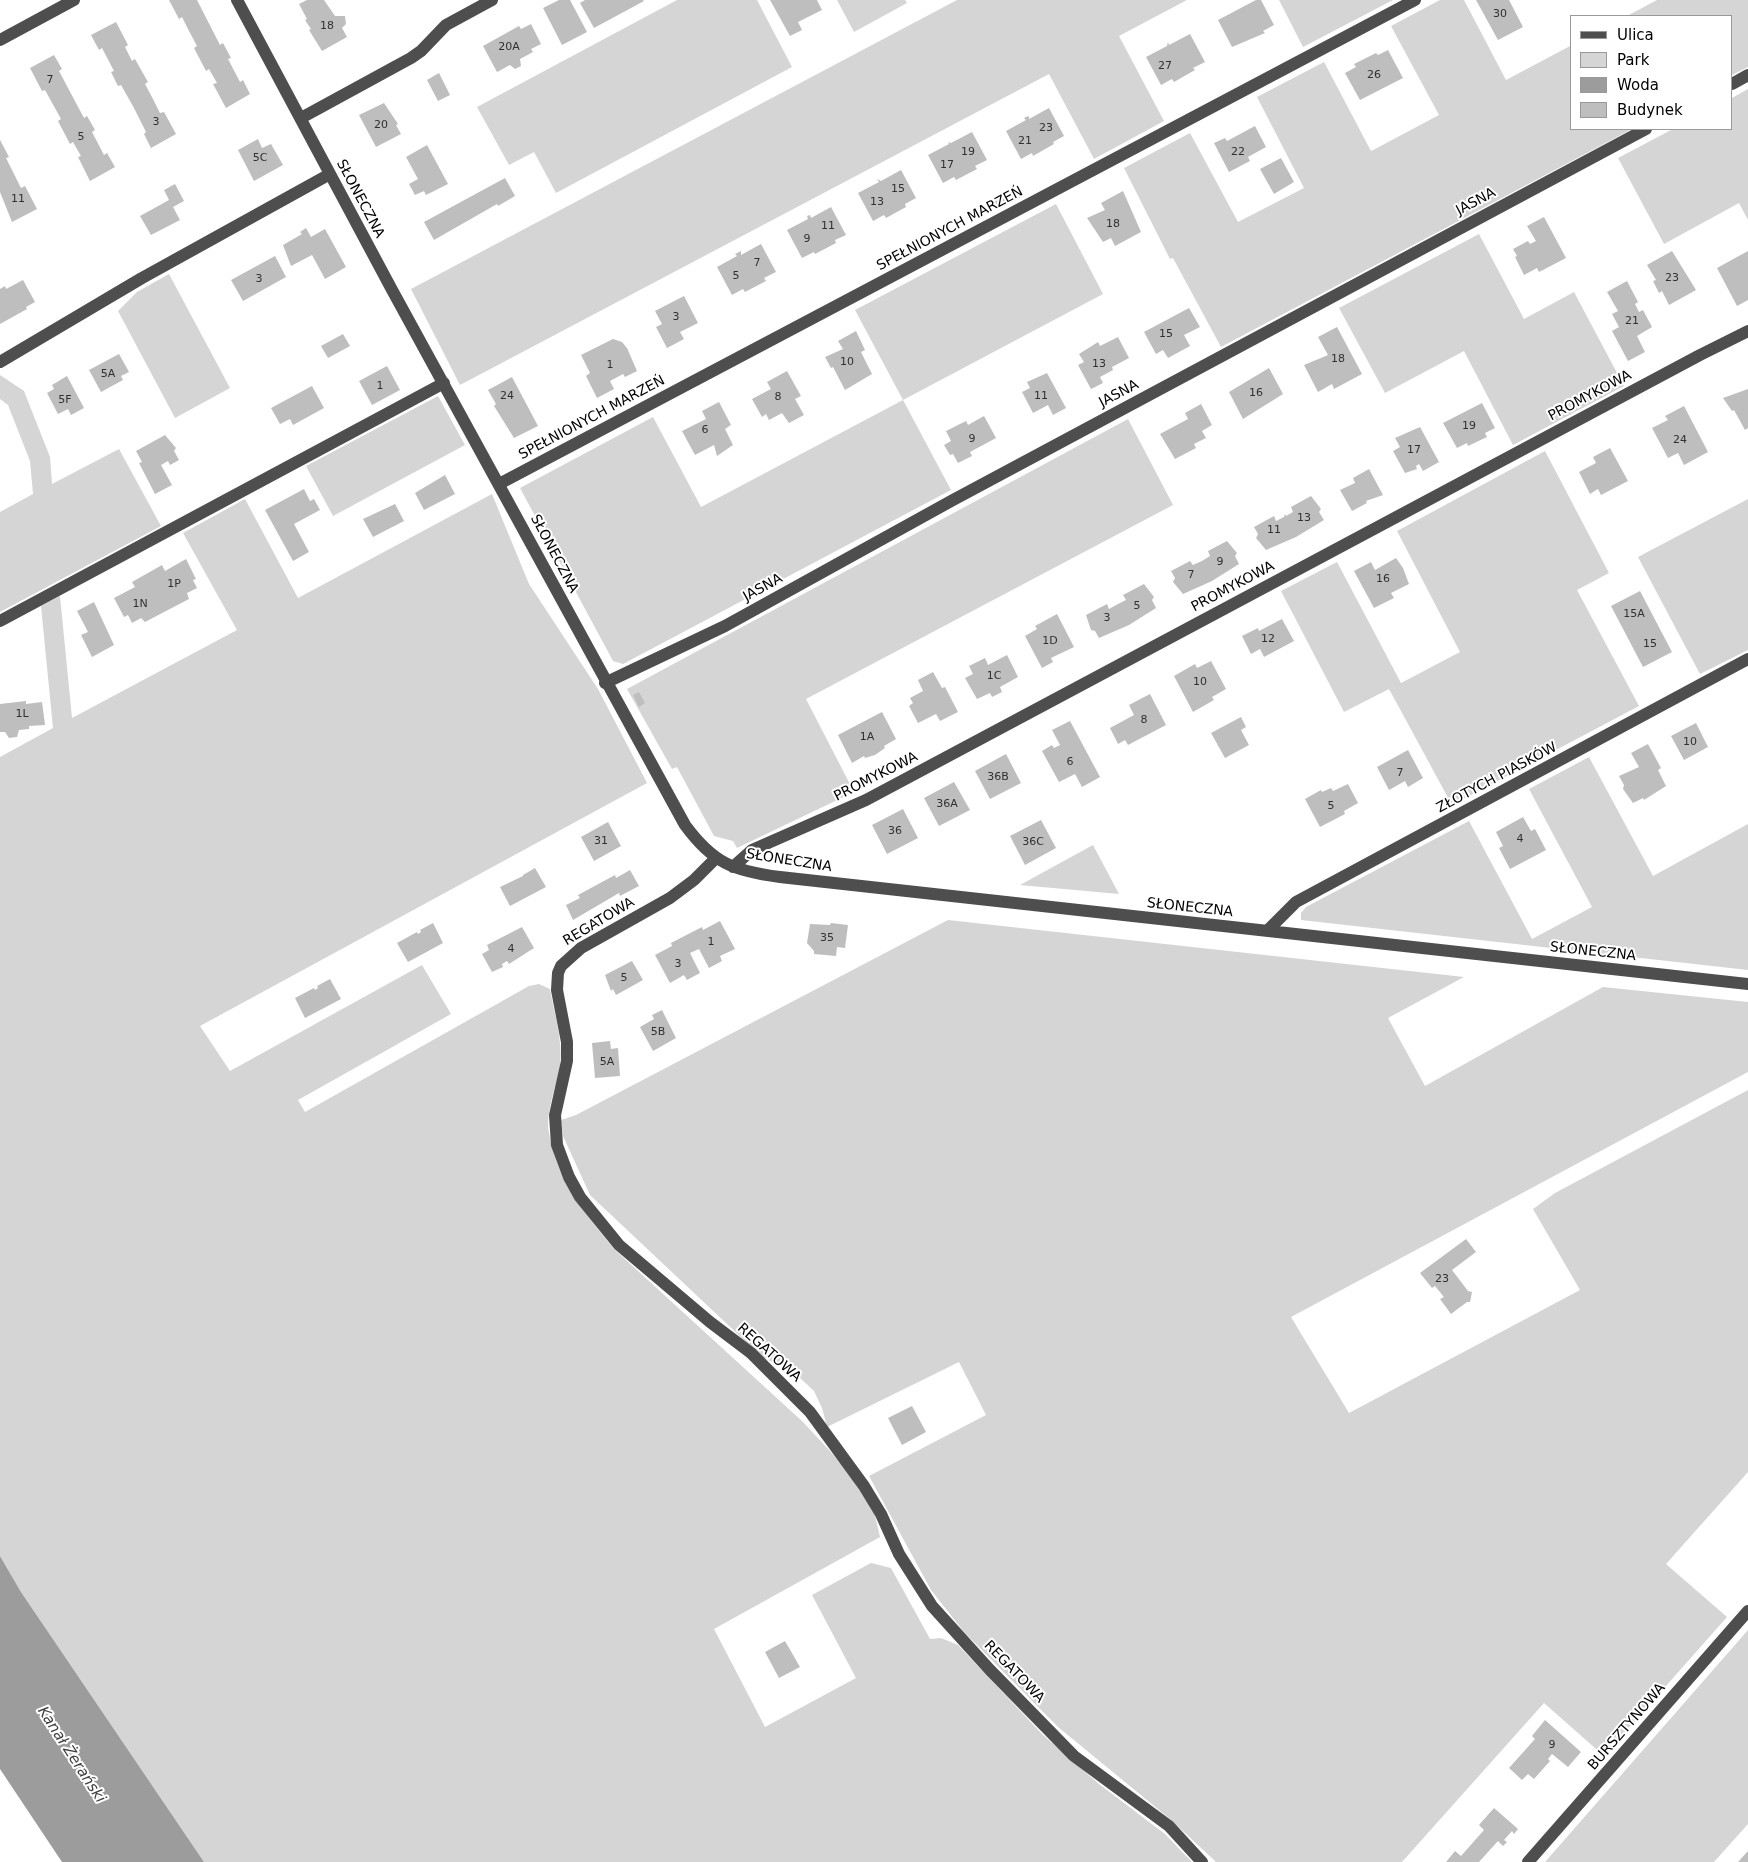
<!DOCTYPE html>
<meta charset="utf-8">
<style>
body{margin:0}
#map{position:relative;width:1748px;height:1862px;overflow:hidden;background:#fff;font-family:"DejaVu Sans",sans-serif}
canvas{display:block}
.legend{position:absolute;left:1570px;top:15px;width:162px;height:115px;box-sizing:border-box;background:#fff;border:1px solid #999;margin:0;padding:6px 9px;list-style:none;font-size:15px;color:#000}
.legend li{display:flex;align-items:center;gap:10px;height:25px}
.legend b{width:25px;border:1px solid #999}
</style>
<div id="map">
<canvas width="1748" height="1862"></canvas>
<ul class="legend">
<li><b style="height:6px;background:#4e4e4e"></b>Ulica</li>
<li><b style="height:14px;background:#d5d5d5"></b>Park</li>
<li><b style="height:14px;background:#9c9c9c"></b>Woda</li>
<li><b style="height:14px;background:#bebebe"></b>Budynek</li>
</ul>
</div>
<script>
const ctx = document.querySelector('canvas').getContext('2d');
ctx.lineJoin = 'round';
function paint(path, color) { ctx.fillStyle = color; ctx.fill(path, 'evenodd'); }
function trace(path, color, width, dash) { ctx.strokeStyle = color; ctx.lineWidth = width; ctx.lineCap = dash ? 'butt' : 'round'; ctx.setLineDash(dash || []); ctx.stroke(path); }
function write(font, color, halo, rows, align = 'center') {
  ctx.font = font + ' "DejaVu Sans",sans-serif'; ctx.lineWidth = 4; ctx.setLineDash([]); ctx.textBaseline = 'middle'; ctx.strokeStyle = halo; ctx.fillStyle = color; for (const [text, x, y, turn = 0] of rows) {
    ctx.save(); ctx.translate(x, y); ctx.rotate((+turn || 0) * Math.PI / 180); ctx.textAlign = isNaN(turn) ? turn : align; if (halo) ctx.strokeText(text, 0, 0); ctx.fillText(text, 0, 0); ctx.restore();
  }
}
paint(new Path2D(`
 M677,0H757L792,67L556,193L534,152L509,165L477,107Z
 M837,0H905L907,3L854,32Z
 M957,0H1187L1119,36L1164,121L1094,159L1049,74L460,385L411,289Z
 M1279,0H1393L1303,47Z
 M1440,0H1464L1506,80L1572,45V129H1632L1221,347L1173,258L1170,259L1124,168L1190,133L1238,222L1304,188L1257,97L1324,62L1371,151L1377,148L1439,115L1391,26Z
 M1657,0H1748V67L1732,75V16H1627Z
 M1748,89V220L1739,203L1664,244L1618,158L1673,129H1732V98Z
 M1056,204L1103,294L903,400L951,490L623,664L613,661L520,488L653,417L701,507L903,400L855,310Z
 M1479,234L1524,319L1574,292L1624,386L1513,445L1464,351L1385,393L1339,308Z
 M169,274L230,388L175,418L118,311L137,292Z
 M0,375L24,391L50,457L52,484L119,449L161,526L0,612V512L33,494L30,461L8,405L0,399Z
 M438,396L465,445L333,516L306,466Z
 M1128,419L1173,505L806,699L854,792L737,848L733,841L714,836L677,767L672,769L627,689Z
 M1545,451L1609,573L1577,590L1639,706L1452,805L1389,689L1344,712L1281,591L1337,562L1401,683L1460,652L1397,531Z
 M492,494L529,584L598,689L647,783L200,1026L230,1071L422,965L451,1014L298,1100L305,1112L529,986L539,984L550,989C554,1012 563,1041 560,1065C557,1086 545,1111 549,1133C557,1180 585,1213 614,1249L803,1422L829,1450L857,1483L873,1507L880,1537L714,1629L765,1727L856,1678L812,1595L871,1563L891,1568L930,1639L941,1638L958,1645L1043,1735L1099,1784L1165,1834L1192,1862H204L21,1592L0,1556V757L53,728L41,606L60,596L72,718L237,630L183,533L245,499L298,598Z
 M1748,499V650L1700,674L1638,557Z
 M1589,757L1653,876L1748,824V970L1301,920V913L1306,907L1469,821L1532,939L1592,907L1529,789Z
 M1093,845L1119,894L1020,885Z
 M948,920L1464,977L1388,1018L1425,1086L1603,987L1748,1002V1072L1291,1317L1349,1413L1580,1290L1533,1209L1555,1193L1748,1090V1472L1666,1564L1727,1617L1604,1756L1544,1703L1402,1862H1216L1170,1819L1058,1727L964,1632L931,1590L869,1476L986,1415L959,1362L827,1427L822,1408L814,1391L798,1376L761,1356L590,1195L563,1136L561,1120L576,1115Z
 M1748,1630V1824L1714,1862H1545Z`), '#d5d5d5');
paint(new Path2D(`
 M0,1556L21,1592L204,1862H62L0,1769Z`), '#9c9c9c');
paint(new Path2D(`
 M169,0H197L220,45L223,43L231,58L228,59L240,82L243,80L250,94L226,108L213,84L217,83L209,69L206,71L194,48L197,46L189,31L182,17L179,19Z
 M307,0H324L335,16H345L346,24L342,28L347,37L322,51L309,30L311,29L305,20L307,19L299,4Z
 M559,0H570L587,32L562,45L543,8Z
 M585,0H643L644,1L594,28L580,3Z
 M770,0H817L822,10L798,22L802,30L790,36Z
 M1256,0H1261L1274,25L1263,31L1265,33L1232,47L1218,20Z
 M1476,0H1509L1523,27L1498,40Z
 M116,22L128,45L125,47L132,61L135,59L148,82L145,84L153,99L160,113L164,112L176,134L151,148L144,134L146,132L134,108L121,85L118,86L111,72L114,71L102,48L99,50L91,35Z
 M531,24L541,44L531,49L533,52L520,59L521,66L515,69L510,65L497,72L483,46L519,26L521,29Z
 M1190,34L1205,62L1193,68L1195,70L1174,82L1172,79L1161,85L1146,57L1167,46L1168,42L1169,45Z
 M1388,50L1403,78L1360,100L1345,73L1356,67L1354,64L1376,53L1378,55Z
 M54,55L62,69L59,71L84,118L87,116L95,130L92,132L104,155L107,153L115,167L90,181L78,157L81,156L73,142L70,144L58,121L61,119L45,90L42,91L30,68Z
 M439,73L450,95L438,101L427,80Z
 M384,103L398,124L396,125L401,134L376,147L359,115Z
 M1049,108L1064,136L1053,142L1054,144L1033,156L1032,153L1021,159L1006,131L1026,120L1024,118L1026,117L1029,116V119Z
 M1255,126L1266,147L1248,157L1250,161L1229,172L1214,143L1225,138L1227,141Z
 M972,132L987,160L975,166L977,169L956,180L954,177L943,183L928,155L949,144L948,142L951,143Z
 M258,139L262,148L271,144L283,165L254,181L238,150Z
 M0,140L9,157L6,158L21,188L25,186L37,209L12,222L0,192Z
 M427,145L448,184L426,195L424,191L415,195L409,184L418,179L406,157Z
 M1281,158L1294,182L1274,194L1260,169Z
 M901,170L916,198L905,204L906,207L886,218L884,215L873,221L858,193L879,182L877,179L881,181Z
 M505,178L515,196L498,206L497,204L434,240L424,222Z
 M175,184L184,201L173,207L180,220L151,235L140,216L169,200L164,190Z
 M1017,185L1023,196L999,209L993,198Z
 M1123,191L1141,232L1115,246L1111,238L1103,242L1087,218L1105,210L1101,203Z
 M831,207L846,235L835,240L836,243L815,254L814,252L802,258L787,230L808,219L807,216L810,215L811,218Z
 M1544,217L1566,258L1539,272L1537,268L1524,275L1515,257L1517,256L1513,249L1528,241L1530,244L1536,241L1527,226Z
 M306,228L311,237L325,229L346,267L325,279L312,255L291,266L283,245L302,234L300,232Z
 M761,244L776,272L764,278L766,281L745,292L743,289L732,295L717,267L737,256L735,254L741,251V255Z
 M1672,251L1696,290L1669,305L1662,291L1659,293L1653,281L1656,280L1647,265Z
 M1748,251V300L1737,306L1717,268Z
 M275,256L286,277L243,301L231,280Z
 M23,280L35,302L26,307L27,309L0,324V289L5,286L6,289Z
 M1627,281L1638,302L1635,304L1639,312L1643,310L1652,327L1637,336L1645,352L1628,361L1612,331L1619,327L1612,314L1618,311L1607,292Z
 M684,296L698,323L680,332L684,339L667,348L656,327L662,324L655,311Z
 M1189,308L1200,327L1184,335L1190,346L1168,358L1163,350L1156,354L1144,332Z
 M1337,327L1362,374L1334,389L1332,384L1318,392L1304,365L1328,355L1318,337Z
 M856,331L865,350L861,352L872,374L845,390L833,367L831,368L825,357L843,349L838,341Z
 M343,334L350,346L328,358L321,346Z
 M1118,337L1129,358L1112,367L1113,370L1100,377L1103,383L1091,389L1078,365L1084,362L1079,354L1098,342L1100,346Z
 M613,339L622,342L627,348L637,371L625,377L623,374L610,381L614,389L597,398L586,376L590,373L581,355Z
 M119,354L129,372L121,376L123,380L101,392L89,370Z
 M387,366L400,390L372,405L359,381Z
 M1269,368L1283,394L1243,419L1229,392Z
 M787,371L801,396L795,399L804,415L789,423L782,413L769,420L766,414L762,417L752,399L771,389L767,382Z
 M1047,373L1066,408L1053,415L1048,405L1033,413L1022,392L1030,388L1027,382Z
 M67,376L84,408L71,415L68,409L58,414L47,393L54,389L52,385Z
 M512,377L538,426L514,438L494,406L496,404L488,390Z
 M312,386L324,408L293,425L290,419L280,424L271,408Z
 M1748,389V428L1745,430L1734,410L1732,411L1723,398Z
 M719,402L731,425L725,429L733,445L717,456L714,445L695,455L682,431L706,419L702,411Z
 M1482,403L1495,428L1485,433L1487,437L1468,446L1467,443L1457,448L1443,423Z
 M1201,404L1212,425L1202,431L1206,438L1194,444L1196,448L1175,459L1160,434L1188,419L1185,413Z
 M1684,406L1708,452L1684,465L1678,453L1668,458L1652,428L1668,420L1665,416Z
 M984,416L996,438L970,452L972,456L958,463L953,454L950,455L944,445L951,441L946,431L966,421L968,425Z
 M1420,427L1439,462L1423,471L1419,464L1416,466L1417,469L1405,473L1393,451L1400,447L1395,438Z
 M165,435L176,448L174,451L179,460L170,465L168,461L161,465L172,485L155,494L139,463L142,462L136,451Z
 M1610,448L1628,481L1601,495L1598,489L1590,494L1579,472L1596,463L1593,457Z
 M1369,469L1383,495L1366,501L1367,503L1352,511L1340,490L1355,483L1353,478Z
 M445,475L455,494L424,510L415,493Z
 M304,489L310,501L314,499L320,510L294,524L309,552L293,561L265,510Z
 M1311,496L1321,509L1319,512L1324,520L1296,537L1266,550L1256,538L1258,534L1254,527L1274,516L1276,521L1284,517L1285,514L1286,516L1293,512L1291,507Z
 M395,504L404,521L373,537L363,519Z
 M1227,541L1237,553L1235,556L1239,564L1212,581L1183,594L1173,582L1175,578L1171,571L1190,561L1193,565L1202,561L1210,556L1208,551Z
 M1396,558L1403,568L1409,584L1391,593L1394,598L1374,608L1354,571L1371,562L1375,570Z
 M186,559L196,579L193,580L197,588L187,593L189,599L145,622L141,618L132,623L128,615L124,617L114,598L135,587L132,582L162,565L165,571Z
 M1144,584L1154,597L1152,600L1156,608L1129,625L1099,638L1095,631L1091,630L1086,615L1107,604L1109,609L1118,604L1126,600L1123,595Z
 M1640,591L1672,652L1643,667L1611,606Z
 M94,602L114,645L92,657L81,635L88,632L77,611Z
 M1057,614L1074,647L1051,658L1053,662L1042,668L1025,636L1037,629L1035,626Z
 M1282,619L1294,641L1264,657L1260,649L1251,654L1242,636L1258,628L1259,631Z
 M1007,655L1018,677L1000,687L1002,692L992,697L990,693L977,699L965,678L973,674L969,666L985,658L988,665Z
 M1211,661L1226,689L1212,697L1214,700L1193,712L1174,676L1195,664L1197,668Z
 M933,672L942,688L945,687L958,712L940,721L936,714L918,723L909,706L913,703L910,698L923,691L918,680Z
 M639,692L645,703L639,707L633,695Z
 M1150,694L1166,725L1128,745L1125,740L1118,744L1110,728L1134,715L1129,705Z
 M26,701V704L42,702L45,725L29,726V729L19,730L17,737L9,738L5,732H0V704Z
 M882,712L896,739L884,746L885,748L875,755L865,758L864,756L852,763L838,735Z
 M1241,717L1246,727L1241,730L1249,745L1225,758L1211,733Z
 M1070,721L1100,777L1082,787L1075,774L1059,782L1042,751L1052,745L1054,748L1060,745L1052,730Z
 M1696,723L1708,747L1684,760L1671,736Z
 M1648,744L1661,768L1658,770L1666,786L1644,800L1643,798L1633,803L1623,789L1624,785L1619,776L1639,767L1631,753Z
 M1408,750L1423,778L1408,787L1405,781L1389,790L1377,767Z
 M1006,754L1021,783L990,799L975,771Z
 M954,782L970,810L939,826L924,798Z
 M1348,784L1358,803L1344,811L1345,814L1320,827L1305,799L1321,790L1322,792L1331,788L1333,791Z
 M903,809L918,838L887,854L872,825Z
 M1523,817L1531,831L1535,829L1546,850L1510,869L1499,848L1503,846L1496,832Z
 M1041,820L1056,848L1025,865L1010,836Z
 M608,822L621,846L594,861L581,837Z
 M535,868L546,887L510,906L500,887L523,876V875Z
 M630,870L639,886L620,896L619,893L573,920L566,905L580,898L578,895L615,875L616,878Z
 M720,921L735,949L720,956L722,961L709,968L699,949L690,953L700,973L687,980L684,975L670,983L655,955L672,946L671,943L702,927L703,930Z
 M433,923L443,943L408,962L397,943L417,932L418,934L421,932L420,930Z
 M831,923L848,925L845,948L837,947L836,956L814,954V951L807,943L810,924L830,925Z
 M522,927L534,948L509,964L507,961L502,964L503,967L492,972L482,954L489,950L487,945Z
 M632,961L643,980L616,995L613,989L611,991L605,975Z
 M330,979L341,999L305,1018L295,998L314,988L315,990L318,988L317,986Z
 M662,1010L676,1038L653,1051L640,1027L654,1019L652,1015Z
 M610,1041L611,1049L618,1048L620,1076L595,1078L592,1043Z
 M1466,1239L1476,1252L1452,1270L1468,1291L1472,1292L1470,1302H1467L1451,1314L1440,1299L1444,1297L1435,1286L1432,1288L1420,1273Z
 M912,1406L926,1432L902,1445L888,1418Z
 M785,1641L800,1667L779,1678L765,1652Z
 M1545,1720L1581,1752L1568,1767L1552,1754L1548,1759L1550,1761L1534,1779L1528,1774L1522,1780L1509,1768L1535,1739L1532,1736Z
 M1494,1808L1518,1829L1514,1834L1512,1831L1504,1840L1507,1842L1503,1846L1498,1841L1479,1862H1446L1455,1851L1461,1856L1484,1830L1479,1825Z
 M1748,1851V1862H1738Z`), '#bebebe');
trace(new Path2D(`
 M237,0L391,288L685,825C713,863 733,871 780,877L1748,984
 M0,40L74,0
 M1732,84L1748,75
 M301,118L411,58L421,51L446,25L492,0
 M0,362L142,278L330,174
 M499,484L1415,0
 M0,621L444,383
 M605,683L725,626L953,500L1646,129
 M715,859L694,880L670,898L581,948L561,966L558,973L557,990L567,1042V1061L555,1115L557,1145L569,1177L580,1197L619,1245L710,1322L751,1353L810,1412L864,1486L881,1514L899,1554L932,1606L990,1670L1074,1756L1169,1826L1202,1862
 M733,867L752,850L866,800L1700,355L1748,331
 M1267,931L1296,902L1748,659
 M1528,1862L1748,1611`), '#4e4e4e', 12);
write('11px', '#303030', null, [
 ["30",1500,14],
 ["18",327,26],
 ["20A",509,47],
 ["27",1165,66],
 ["26",1374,75],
 ["7",50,80],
 ["3",156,122],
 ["20",381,125],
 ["23",1046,128],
 ["5",81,137],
 ["21",1025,141],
 ["19",968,152],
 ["22",1238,152],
 ["5C",260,158],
 ["17",947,165],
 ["15",898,189],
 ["11",18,199],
 ["13",877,202],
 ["18",1113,224],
 ["11",828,226],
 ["9",807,239],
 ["7",757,263],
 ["5",736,276],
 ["23",1672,278],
 ["3",259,279],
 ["3",676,317],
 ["21",1632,321],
 ["15",1166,334],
 ["18",1338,359],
 ["10",847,362],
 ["13",1099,364],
 ["1",610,365],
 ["5A",108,374],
 ["1",380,386],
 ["16",1256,393],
 ["24",507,396],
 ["11",1041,396],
 ["8",778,397],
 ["5F",65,400],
 ["19",1469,426],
 ["6",705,430],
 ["9",972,439],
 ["24",1680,440],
 ["17",1414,450],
 ["13",1304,518],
 ["11",1274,530],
 ["9",1220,562],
 ["7",1191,575],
 ["16",1383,579],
 ["1P",174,584],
 ["1N",140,604],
 ["5",1137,606],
 ["15A",1634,614],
 ["3",1107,618],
 ["12",1268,639],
 ["1D",1050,641],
 ["15",1650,644],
 ["1C",994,676],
 ["10",1200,682],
 ["1L",22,714],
 ["8",1144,720],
 ["1A",867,737],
 ["10",1690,742],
 ["6",1070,762],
 ["7",1400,773],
 ["36B",998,777],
 ["36A",947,804],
 ["5",1331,806],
 ["36",895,831],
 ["4",1520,839],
 ["31",601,841],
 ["36C",1033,842],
 ["35",827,938],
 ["1",711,942],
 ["4",511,949],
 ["3",678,964],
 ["5",624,978],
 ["5B",658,1032],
 ["5A",607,1062],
 ["23",1442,1279],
 ["9",1552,1745]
]);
write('14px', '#000', '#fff', [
 ["SŁONECZNA",360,199,62],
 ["JASNA",1476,202,-28],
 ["SPEŁNIONYCH MARZEŃ",950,229,-28],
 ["JASNA",1119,394,-28],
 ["PROMYKOWA",1590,396,-28],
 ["SPEŁNIONYCH MARZEŃ",592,418,-28],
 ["SŁONECZNA",554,554,62],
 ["PROMYKOWA",1233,587,-28],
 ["JASNA",763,588,-29],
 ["PROMYKOWA",876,777,-27],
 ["ZŁOTYCH PIASKÓW",1497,778,-28],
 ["SŁONECZNA",789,861,9],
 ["SŁONECZNA",1190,908,6],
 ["REGATOWA",599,922,-31],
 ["SŁONECZNA",1593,952,6],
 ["REGATOWA",769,1353,42],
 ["REGATOWA",1014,1672,46],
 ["BURSZTYNOWA",1627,1727,-49]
]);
write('italic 15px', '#3d3d3d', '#fff', [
 ["Kanał Żerański",71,1755,57]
]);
</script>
